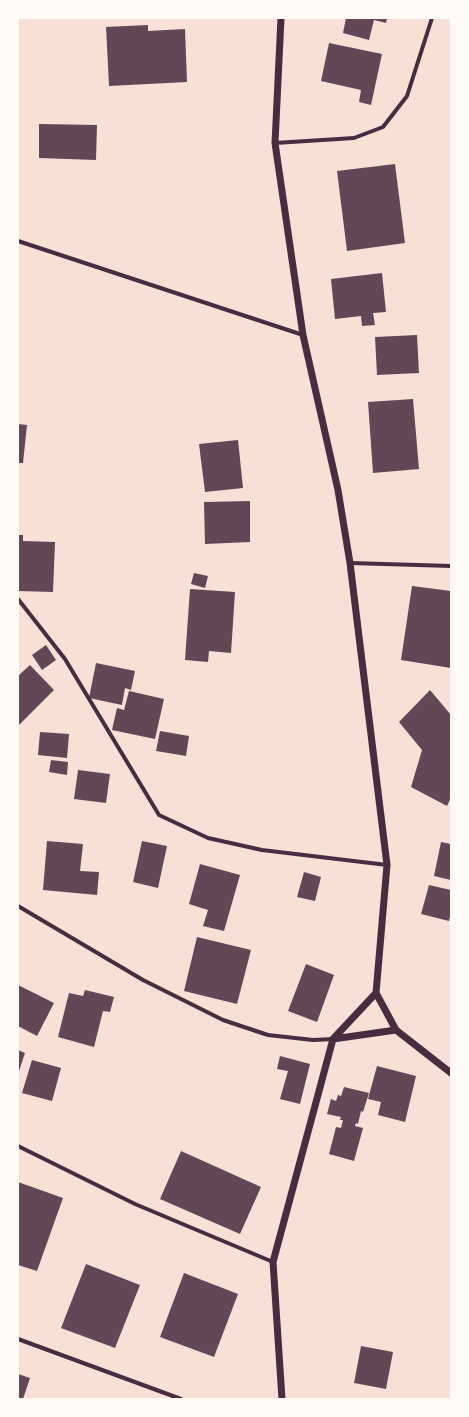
<!DOCTYPE html>
<style>
body{margin:0}
#map{position:relative;width:469px;height:1417px;overflow:hidden;background:#f7e1d7;font-family:Jost,sans-serif}
canvas{display:block}
.frame{position:absolute;inset:0;border:19px solid #fffaf5;pointer-events:none}
</style>
<div id="map">
<canvas width="469" height="1417"></canvas>
<div class="frame"></div>
</div>
<script>
const ctx = document.querySelector('canvas').getContext('2d');
ctx.lineJoin = 'round';
function paint(path, color) { ctx.fillStyle = color; ctx.fill(path, 'evenodd'); }
function trace(path, color, width, dash) { ctx.strokeStyle = color; ctx.lineWidth = width; ctx.lineCap = dash ? 'butt' : 'round'; ctx.setLineDash(dash || []); ctx.stroke(path); }
paint(new Path2D(`
 M346,18H387L386,23L374,20L369,40L343,33Z
 M148,25V31L185,29L187,82L109,86L106,27Z
 M329,43L382,54L371,105L359,102L361,90L321,81Z
 M39,124L97,125L96,160L39,158Z
 M395,164L405,243L347,251L337,171Z
 M382,273L386,312L373,313L375,325L362,326L361,316L335,319L331,279Z
 M417,335L419,373L377,375L375,337Z
 M413,399L419,469L373,473L368,402Z
 M18,424L27,425L23,463H18Z
 M238,440L243,488L205,492L199,444Z
 M250,501V542L205,544L204,502Z
 M18,535H23V541L55,542L53,592L18,591Z
 M194,573L208,576L205,588L191,584Z
 M412,586L451,591V668L401,660Z
 M190,589L235,592L231,653L209,651L208,662L185,660Z
 M46,645L56,660L42,670L32,655Z
 M96,663L135,671L131,690L125,688L122,705L89,698Z
 M30,665L54,690L18,726V676Z
 M430,690L451,715V797L447,806L411,787L422,750L399,722Z
 M129,691L164,699L155,739L112,730L117,708L124,710Z
 M160,731L189,736L186,756L156,751Z
 M40,732L69,734L67,758L38,755Z
 M51,760L68,762L67,775L49,772Z
 M78,770L110,774L106,803L74,799Z
 M47,841L83,844L80,871L99,872L97,895L43,890Z
 M142,841L167,846L158,888L133,882Z
 M441,842L451,844V880L434,876Z
 M200,864L240,875L224,931L203,926L208,910L189,904Z
 M304,872L321,877L315,901L297,897Z
 M429,885L451,890V913L449,921L421,914Z
 M197,937L251,950L237,1004L184,991Z
 M306,964L334,975L317,1022L288,1011Z
 M18,985L54,1003L37,1036L18,1026Z
 M85,990L114,997L110,1012L103,1011L94,1047L58,1037L69,993L83,996Z
 M18,1050L25,1053L18,1074Z
 M280,1056L310,1064L300,1104L280,1099L288,1071L277,1069Z
 M32,1060L61,1068L52,1101L22,1093Z
 M377,1066L416,1076L405,1122L378,1115L381,1102L368,1099Z
 M344,1087L369,1093L363,1112L361,1111L358,1124L356,1123L355,1126L363,1128L354,1161L329,1154L336,1127L341,1128L343,1120H340L341,1117L327,1114L331,1099L336,1101L338,1095L341,1096Z
 M181,1151L261,1187L240,1234L160,1199Z
 M18,1182L63,1198L37,1271L18,1265Z
 M86,1264L140,1285L115,1348L61,1328Z
 M184,1273L238,1294L214,1357L160,1337Z
 M361,1346L393,1352L386,1389L354,1383Z
 M18,1374L30,1378L23,1399H18Z`), '#644757');
trace(new Path2D(`
 M275,143L354,138L383,127L407,96L432,18
 M18,241L303,335
 M350,563L451,566
 M18,599L65,659L159,815L208,838L262,850L387,865
 M18,906L143,980L223,1020L268,1035L313,1040L333,1039
 M18,1146L135,1204L273,1262
 M18,1339L181,1399`), '#4a2c40', 4);
trace(new Path2D(`
 M281,18L275,143L303,335L338,490L350,563L387,865L376,993
 M376,993L396,1030L451,1073
 M333,1039L396,1030
 M282,1399L273,1262L333,1039L376,993`), '#4a2c40', 7);
</script>
